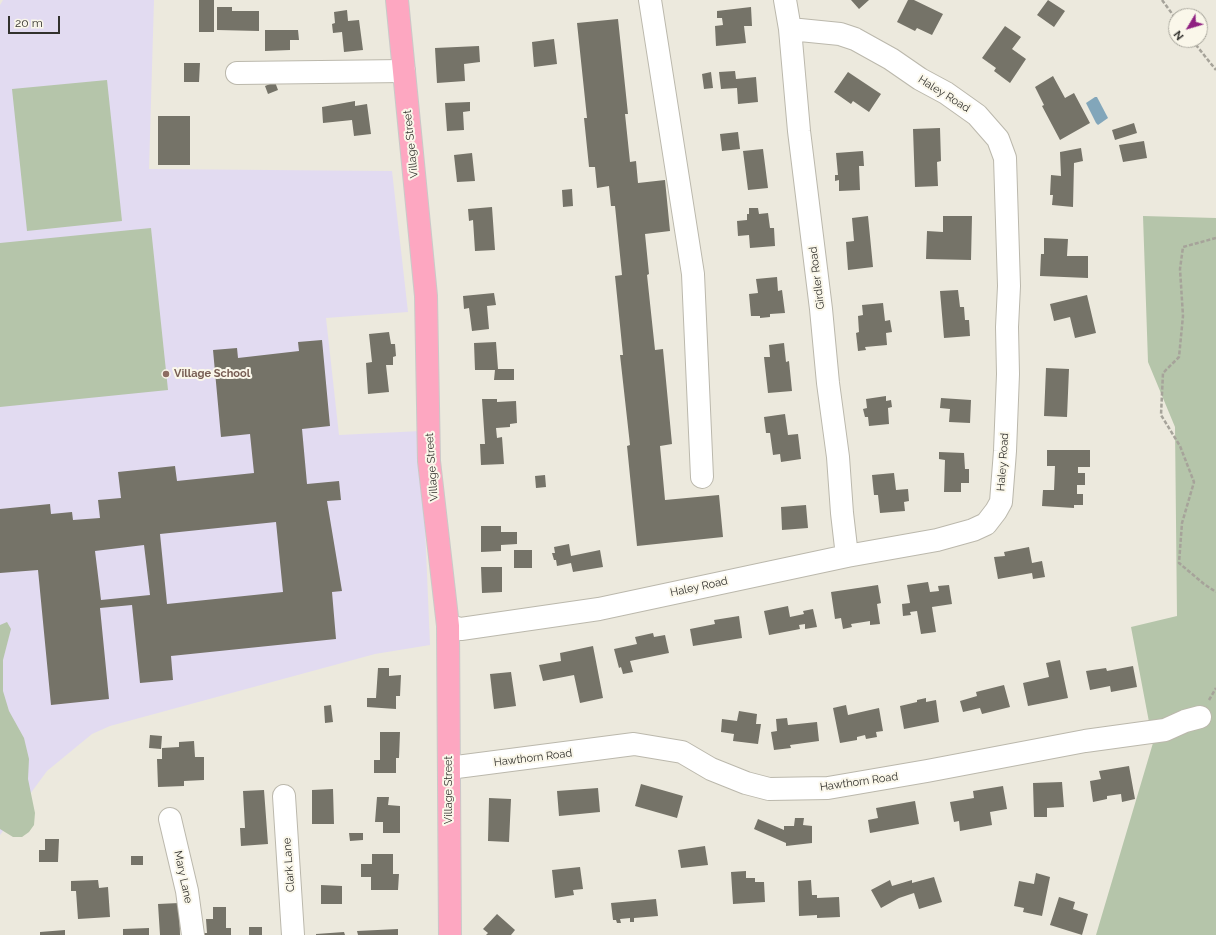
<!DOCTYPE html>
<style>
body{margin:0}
#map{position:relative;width:1216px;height:935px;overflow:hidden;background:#ece9dd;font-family:Raleway,sans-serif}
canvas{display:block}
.north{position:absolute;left:1168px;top:8px;width:40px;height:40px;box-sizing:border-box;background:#faf7ea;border:1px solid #aaa89e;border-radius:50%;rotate:232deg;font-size:11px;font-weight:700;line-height:16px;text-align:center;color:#32312d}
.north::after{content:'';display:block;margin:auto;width:14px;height:18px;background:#8f2081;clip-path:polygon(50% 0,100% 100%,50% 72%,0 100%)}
.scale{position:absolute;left:8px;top:16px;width:52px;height:18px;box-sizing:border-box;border:2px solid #32312d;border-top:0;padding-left:5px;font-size:12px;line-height:14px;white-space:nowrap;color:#32312d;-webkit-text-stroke:3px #faf7ea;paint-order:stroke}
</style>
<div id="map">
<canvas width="1216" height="935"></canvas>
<div class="north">N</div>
<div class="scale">20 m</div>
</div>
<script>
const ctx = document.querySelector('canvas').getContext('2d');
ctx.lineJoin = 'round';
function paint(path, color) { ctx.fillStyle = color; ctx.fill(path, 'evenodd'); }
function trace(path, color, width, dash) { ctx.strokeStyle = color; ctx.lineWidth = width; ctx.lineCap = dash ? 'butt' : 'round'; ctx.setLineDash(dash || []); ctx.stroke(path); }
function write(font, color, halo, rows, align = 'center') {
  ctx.font = font + ' Raleway,sans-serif'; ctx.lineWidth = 4; ctx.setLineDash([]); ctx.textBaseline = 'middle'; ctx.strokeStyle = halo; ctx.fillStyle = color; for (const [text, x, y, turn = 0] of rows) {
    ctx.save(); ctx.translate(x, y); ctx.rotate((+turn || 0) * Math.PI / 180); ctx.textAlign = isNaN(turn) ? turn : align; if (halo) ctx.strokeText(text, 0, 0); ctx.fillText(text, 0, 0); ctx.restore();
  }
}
paint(new Path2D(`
 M3,0H154L149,169L392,171L408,312L326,318L339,435L421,431L430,645L375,654L110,726L92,734L47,771L0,835V5Z`), '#e2dbf1');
paint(new Path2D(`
 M107,80L122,221L27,231L12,89Z
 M1143,216L1216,218V935H1096L1153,743L1131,627L1177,616L1175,427L1148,362Z
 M151,228L168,390L0,407V243Z
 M7,622L11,629L3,660V691L9,711L24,738L29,759L28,779L35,813L34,825L29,832L22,837H13L0,829V625Z`), '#b5c5aa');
paint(new Path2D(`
 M1095,97H1097L1108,118L1098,125L1096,123L1086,103Z`), '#82a6ba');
paint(new Path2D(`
 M199,0H214V32H199Z
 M851,0H869L859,9Z
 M908,0H914L943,14L932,35L917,28L915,31L897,22Z
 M1048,0L1065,11L1054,27L1037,15Z
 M217,7H232V11H259V31L217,30Z
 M751,7L752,26H744L746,43L716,46L715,26L723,25L722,18H717V11Z
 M347,10L348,21L359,20L363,50L344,52L342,32L333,33L332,24L335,23L334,12Z
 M618,19L628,114H625L630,162L636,161L638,183L665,180L670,231L645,234L649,274L647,275L655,350L663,349L672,444L660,446L665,500L719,495L723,537L637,546L627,446L630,445L620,355H623L615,276L622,275L615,206H611L609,186L597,188L595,167H589L584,118H587L577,23Z
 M1005,26L1021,37L1012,49L1026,59L1010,83L994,71L996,68L982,58Z
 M265,30H298L299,40H290V50L265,51Z
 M554,39L557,64L534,67L532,42Z
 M479,46L480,62L464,64L465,81L437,83L435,48Z
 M184,63H200L199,82H184Z
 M735,71L736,79L756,77L758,102L738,104L737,88L721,89L719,72Z
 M711,72L713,88L704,89L702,74Z
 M848,72L881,94L869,112L853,101L851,104L834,92Z
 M1053,76L1065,98L1074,93L1090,123L1060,140L1042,106L1044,105L1035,87Z
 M275,82L278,90L268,94L265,86Z
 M355,101V106L367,104L371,134L354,136L352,120L323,123L322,107Z
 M470,102V111L463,112L464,130L447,131L445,103Z
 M158,116H190V165H158Z
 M1134,123L1137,133L1115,140L1112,130Z
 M940,128L941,161L937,162L938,186L915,187L913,129Z
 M738,132L740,149L722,151L720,134Z
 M1144,141L1147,158L1123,162L1119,145Z
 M1081,148L1083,161L1074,163L1073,207L1052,205L1053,195H1050L1051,175L1061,176L1060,152Z
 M763,149L768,188L748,190L743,151Z
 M863,151L864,166H859L860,190L839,191V180L835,181V175H838L836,153Z
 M472,153L475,181L457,182L454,155Z
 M572,189L573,206L563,207L562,190Z
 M492,207L495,250L475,251L473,220L469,221L468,209Z
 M749,208H758L759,214L768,213L770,228H774L775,246L750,248L749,235L738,236L737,221L747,220V214H749Z
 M868,216L873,267L848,270L846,242L854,241L852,218Z
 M943,216H972L971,260L926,259L927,231L943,232Z
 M1044,238L1068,239L1067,256H1088V278L1040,276L1041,254H1044Z
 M777,277L778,291L782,290L785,313L770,314V317L760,318V316H751L749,294L758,293L756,279Z
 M958,290L960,307H964L965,320H969L970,336L944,338L940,291Z
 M494,293L496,305L487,306L489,329L472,331L469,308L464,309L463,296Z
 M1087,295L1096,333L1075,338L1070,317L1054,321L1050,304Z
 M883,303L885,321L890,320L892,332L886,333L887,345L865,347L866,350L858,351L856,333L859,332L858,316L863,315L862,305Z
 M389,332L391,344H395L396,356L393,357V365H386L389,392L368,394L366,363L372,362L369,334Z
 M322,340L330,426L302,429L307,484L339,481L341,500L327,501L342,591L332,592L336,639L171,656L173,680L140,683L132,605L100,608L109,699L51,705L38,570L0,573V509L50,504L51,514L72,512L73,520L100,518L98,500L121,498L118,472L175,466L177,481L254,473L250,434L221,437L213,350L237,348L238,358L299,351L298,342ZM276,522L283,592L167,604L160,534ZM144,545L150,595L101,600L95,551Z
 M496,342L498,369H514V380H494L495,370H475L474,343Z
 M784,343L786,362L789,361L792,391L768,393L764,357H770L769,345Z
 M1046,368L1069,369L1067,417L1044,416Z
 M886,396V401L891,400L892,407L888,408L889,424L869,426L868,417H865L863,409L867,408L866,399Z
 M941,398L971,400L970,423L949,422L950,409L940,408Z
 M482,399H497V402L516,401L517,423L510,424V427L496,428L497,438L502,437L504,464L481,465L480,444H485Z
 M785,414L788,435L798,434L801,459L781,462L780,454L773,455L770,433H766L764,417Z
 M1047,450H1090V467H1078V473H1085V485H1077V494H1083V505H1074V508L1042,506L1043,490H1054L1055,466H1047Z
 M939,452L964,453L965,469H969V483H961V492H944L945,460L939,459Z
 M894,473L896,490L908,489L909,501L904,502L905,511L880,513L878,495H874L872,475Z
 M545,475L546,487L536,488L535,476Z
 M806,505L808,528L782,530L781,507Z
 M481,526H501V532H517V544L501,545V551L481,552Z
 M569,544L571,556L600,550L603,567L573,572L571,563L557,566L556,560H554L552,553H555L554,547Z
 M1029,547L1032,563L1042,561L1045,577L1033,579L1032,573L998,579L994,557L1005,556L1004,552Z
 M514,550H532V568H514Z
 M481,567H502V592L482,593Z
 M928,582L930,592L939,591L938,586L949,585L952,604L932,607L936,632L921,634L917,611L910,612L911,615L903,616L902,604L910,603L907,585Z
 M878,585L881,603L877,604L880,624L870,625V621L851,624L852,627L843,629L841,618L835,619L831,592Z
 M788,606L790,617L804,614L803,611L813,609L817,627L805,629V624L799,625L800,629L769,635L764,611Z
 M739,616L742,638L693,646L690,629L715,624L714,620Z
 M653,633L654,637L665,635L669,653L630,661L633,672L623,674L621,667L619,668L614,649L637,644L635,637Z
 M593,646L603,698L580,703L574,675L543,681L539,665L561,661L560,653Z
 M1060,660L1068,698L1028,706L1023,683L1049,677L1046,663Z
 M1133,666L1137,687L1111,692L1110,686L1090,690L1086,671L1106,668L1107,671Z
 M378,668H389V676L401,675L400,696H396V709L367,707V698H376Z
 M511,672L516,706L494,709L490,674Z
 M1004,685L1010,707L982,714L980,708L963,712L960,701L977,696L976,692Z
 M926,698V702L936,700L939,722L904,729L900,706L917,702V700Z
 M331,705L333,722L325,723L324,706Z
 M846,705L848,715L879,708L883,731L876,732L877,737L866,739L865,735L857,737V740L840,743L833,708Z
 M739,711L757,714L756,724H761L758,744L733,741L734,734L721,732L722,719L737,721Z
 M787,718L788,725L817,722L819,741L790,745L791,748L774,750L771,732L777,731L776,719Z
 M380,732H400L399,758H396V773H374V760H380Z
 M150,735L162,736L161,749L149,748Z
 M194,741L195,757H204V780L184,781V786L158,787L157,759H162V748L179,747V742Z
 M1129,766L1135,799L1122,802L1121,794L1107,796V799L1093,802L1090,781L1101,779L1099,771Z
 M1062,782L1064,807L1047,808V817H1034L1033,783Z
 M641,784L683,796L677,818L635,806Z
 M1003,786L1007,809L990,812L992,825L960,831L959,821L954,822L950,802L974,798L973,791Z
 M598,788L600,812L559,816L557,791Z
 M333,789L334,824H312V790Z
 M264,790L268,844L241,846L240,828H245L243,791Z
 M377,797H389L388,805L400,806V833H383V822H375Z
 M489,798L511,799L509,842L488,841Z
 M915,801L919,824L870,833L868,820L878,818L876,808Z
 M795,818H804L803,825L812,826V843L786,846V843L754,829L758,819L784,830V826H794Z
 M349,833H363V840L350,841Z
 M45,839H59L58,862H39V850H45Z
 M705,846L708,865L681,868L678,850Z
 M372,854H393V874H399L398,890H371V877H361V864H372Z
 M131,856H143V865H131Z
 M580,867L583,889L573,890L574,895L555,898L552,870Z
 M746,871V878H755V882H764L765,902L733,904L731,872Z
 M1036,873L1050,877L1042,916L1023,912L1024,908L1014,906L1019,881L1034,884Z
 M934,877L942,902L919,909L914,893L899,898L881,908L871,890L890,880L892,886L912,880V883Z
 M98,880L99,888L108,887L110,917L78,919L76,891H71V881Z
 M811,880L812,895H817V898L839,897L840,917L817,918V915L799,916L798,881Z
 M321,885L342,886V904H321Z
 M1059,897L1075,902L1073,909L1088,914L1082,935L1050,925Z
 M656,899L658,916L634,918V922H630V918L620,919L621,923H617L616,920H613L611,903Z
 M179,903L180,935H160L158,904Z
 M213,907H226V928H231V935H203V933H207L206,919H213Z
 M497,914L515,930L511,935H486L488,933L483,929Z
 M249,927H262V935H249Z
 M149,928V935H123V929Z
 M398,929V935H358L357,931Z
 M65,930V935H40V932Z
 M344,932L345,935H316V934Z`), '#757368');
const minor = new Path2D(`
 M650,0L693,274L702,477
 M785,0L790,29L799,131L821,309L828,383L838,457L842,513L847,556
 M237,73L404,71
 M448,626L461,629L599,609L847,556L937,540L973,530L986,524L996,511L1001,502L1005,451L1008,374L1007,327L1009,286L1005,158L998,139L977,115L946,93L920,79L891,59L855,39L840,34L790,29
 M449,768L634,744L682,752L711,769L746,783L769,789L828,788L927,771L1085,741L1165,730L1185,721L1200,717
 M284,796L293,935
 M170,819L187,891L193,935`);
const major = new Path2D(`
 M397,0L426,296L429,461L448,626L450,935`);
trace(minor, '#bbb8ac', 24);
trace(major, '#cac9c8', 24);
trace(new Path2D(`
 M1162,0L1176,19
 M1192,40L1216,70
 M1216,238L1183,247L1180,269L1183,316L1179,357L1163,373L1161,415L1180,446L1194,482L1182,523L1179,563L1204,584L1216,592
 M1209,700L1216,688`), '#a6a39a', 2.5, [4, 2]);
trace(minor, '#fff', 22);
trace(major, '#fda7c1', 22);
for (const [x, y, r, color] of [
 [166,374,4,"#8d6e63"]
]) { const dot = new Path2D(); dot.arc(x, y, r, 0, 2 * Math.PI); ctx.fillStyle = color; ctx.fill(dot); trace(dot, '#faf7ea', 1.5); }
write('11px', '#32312d', '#faf7ea', [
 ["Haley Road",944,94,32],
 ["Village Street",411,144,-96],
 ["Girdler Road",817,278,-97],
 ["Haley Road",1003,462,-86],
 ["Village Street",432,467,-94],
 ["Haley Road",699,587,-12],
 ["Hawthorn Road",533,758,-7],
 ["Hawthorn Road",859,782,-8],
 ["Village Street",449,790,-90],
 ["Clark Lane",289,865,-94],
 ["Mary Lane",183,877,78]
]);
write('bold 11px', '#785e54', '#faf7ea', [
 ["Village School",174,374]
], 'left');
</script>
